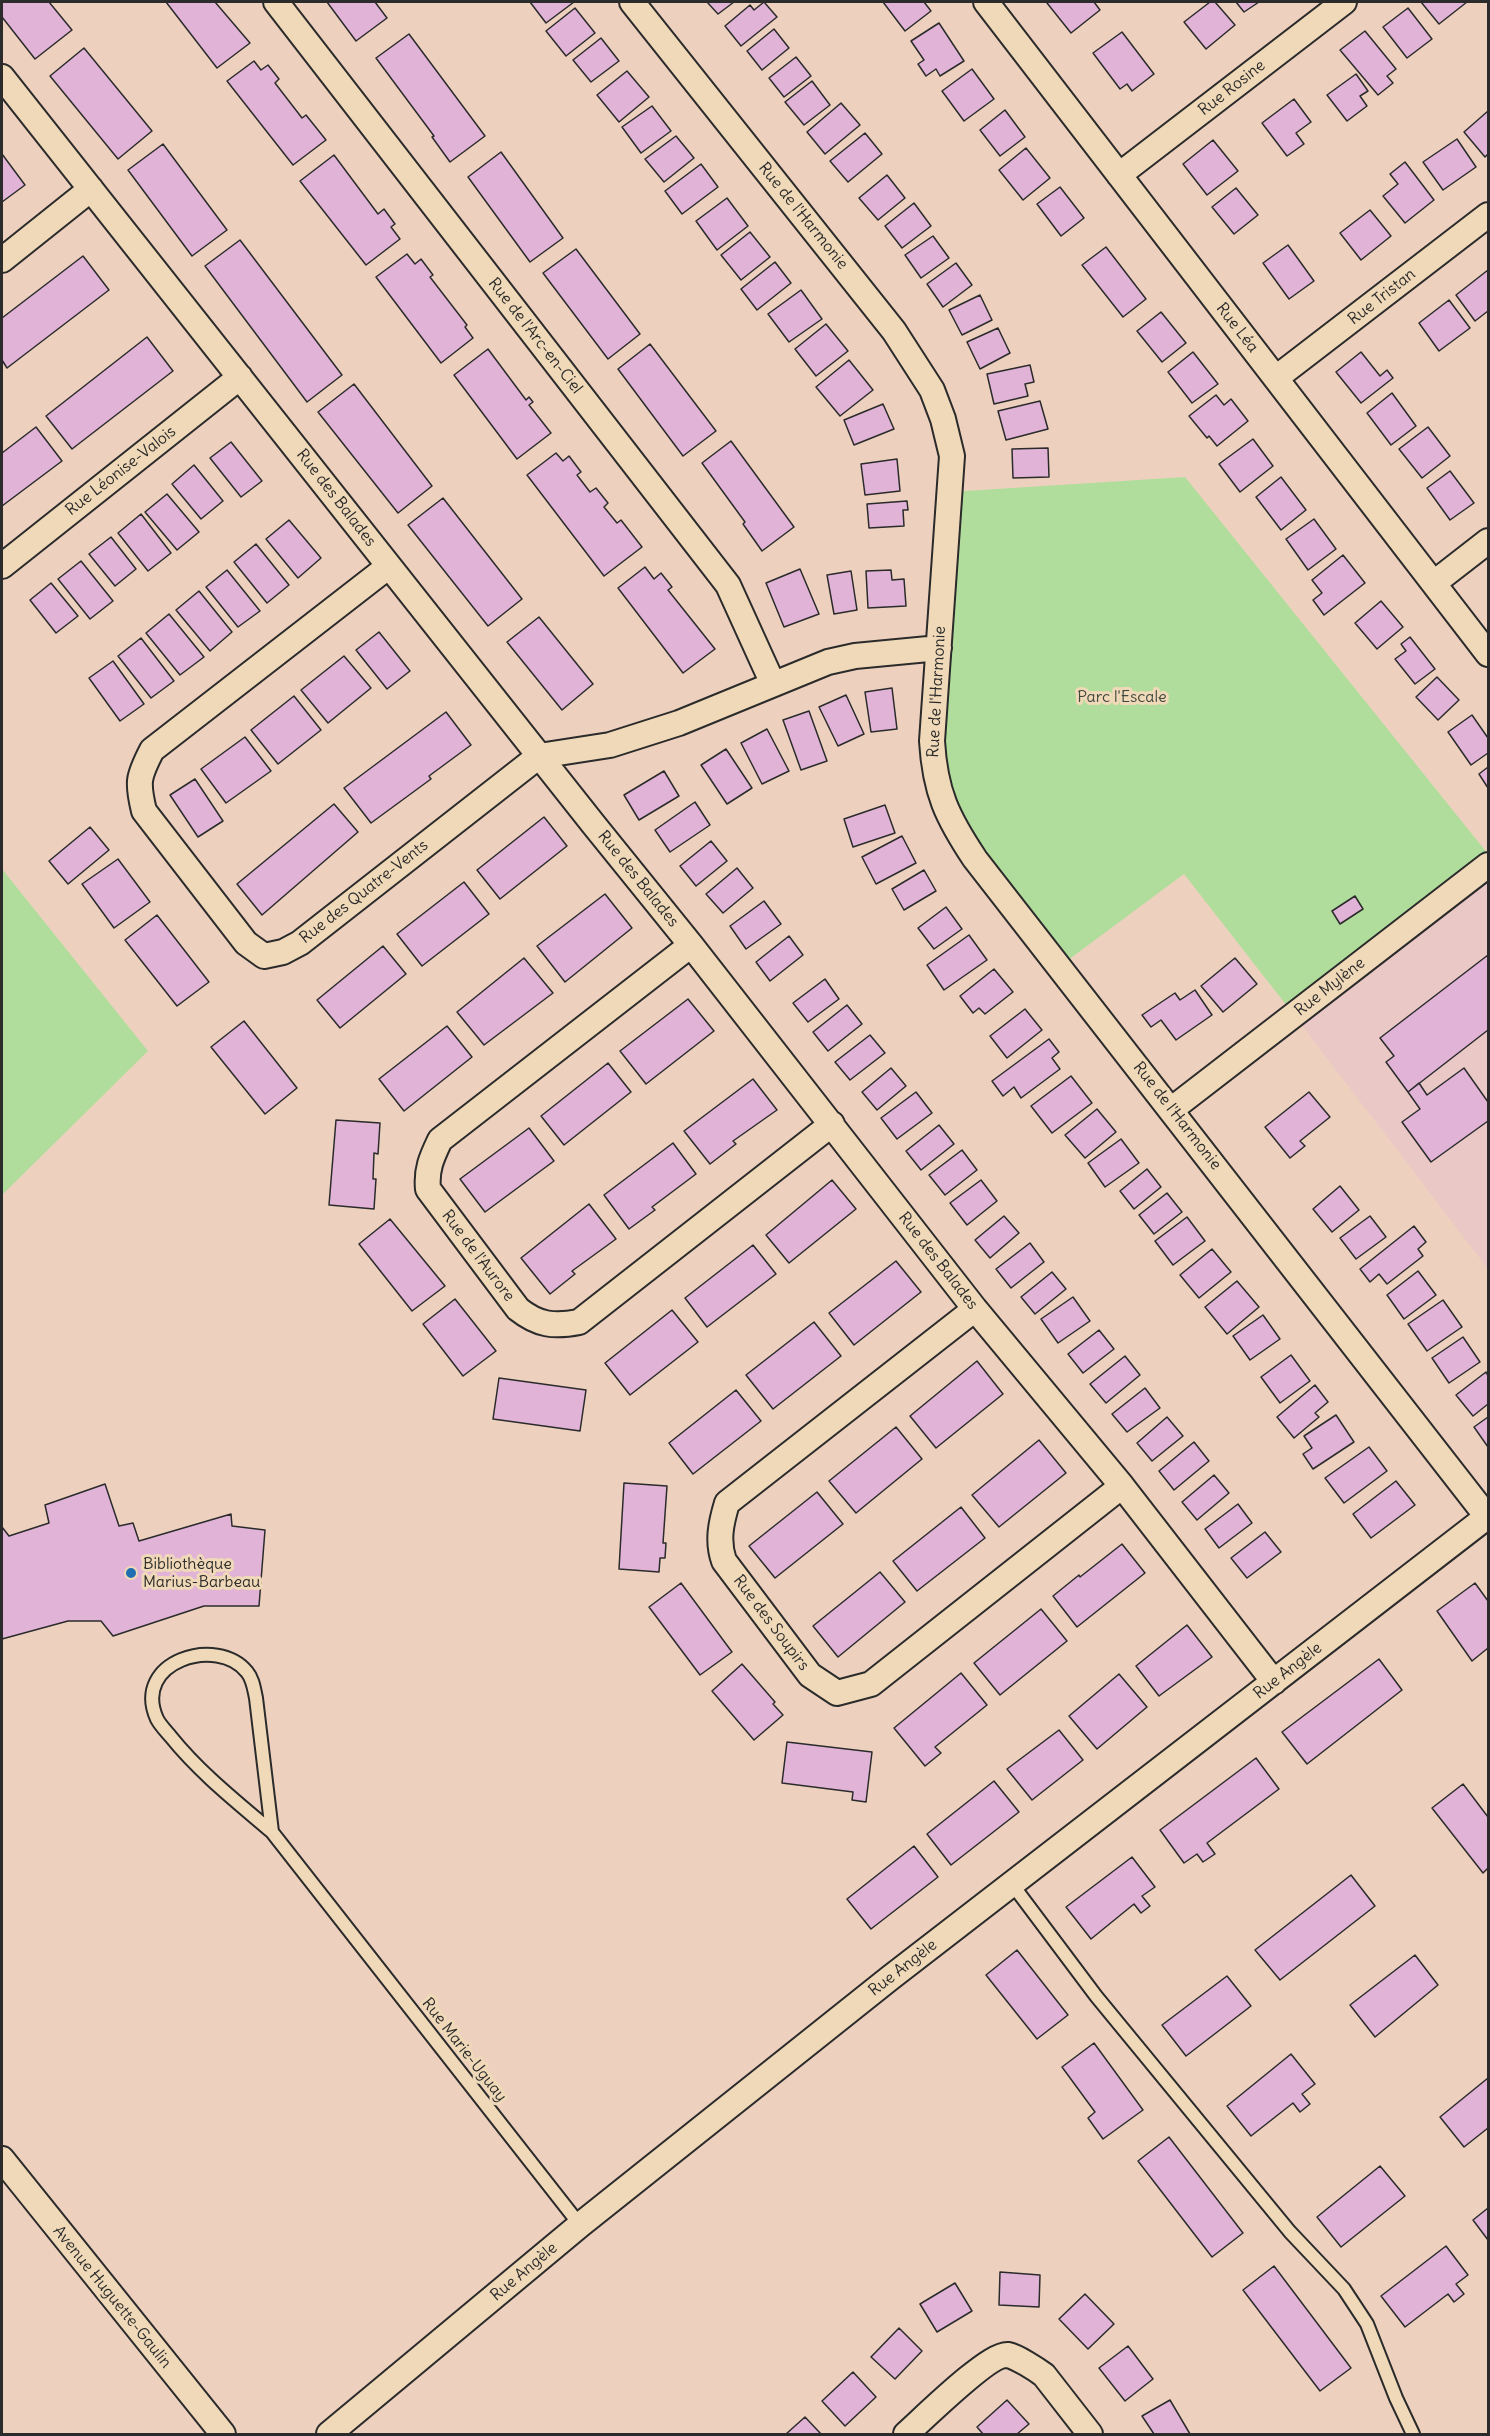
<!DOCTYPE html>
<meta charset="utf-8">
<style>
body{margin:0}
#map{position:relative;width:1490px;height:2436px;overflow:hidden;background:#edd1be;font-family:Delius,sans-serif}
canvas{display:block}
.frame{position:absolute;inset:0;border:3px solid #2b2b2b;pointer-events:none}
</style>
<div id="map">
<canvas width="1490" height="2436"></canvas>
<div class="frame"></div>
</div>
<script>
const ctx = document.querySelector('canvas').getContext('2d');
ctx.lineJoin = 'round';
function paint(path, color) { ctx.fillStyle = color; ctx.fill(path, 'evenodd'); }
function trace(path, color, width, dash) { ctx.strokeStyle = color; ctx.lineWidth = width; ctx.lineCap = dash ? 'butt' : 'round'; ctx.setLineDash(dash || []); ctx.stroke(path); }
function write(font, color, halo, rows, align = 'center') {
  ctx.font = font + ' Delius,sans-serif'; ctx.lineWidth = 6; ctx.setLineDash([]); ctx.textBaseline = 'middle'; ctx.strokeStyle = halo; ctx.fillStyle = color; for (const [text, x, y, turn = 0] of rows) {
    ctx.save(); ctx.translate(x, y); ctx.rotate((+turn || 0) * Math.PI / 180); ctx.textAlign = isNaN(turn) ? turn : align; if (halo) ctx.strokeText(text, 0, 0); ctx.fillText(text, 0, 0); ctx.restore();
  }
}
paint(new Path2D(`
 M1488,865V1269L1294,1015Z`), '#e9c8c6');
paint(new Path2D(`
 M1185,477L1488,854L1294,1015L1184,874L1060,966L941,798L949,492Z
 M2,869L148,1051L2,1195Z`), '#b1dd9c');
const building = new Path2D(`
 M2,2H49L72,30L35,59L2,17Z
 M166,2H215L250,43L217,68Z
 M327,2H375L387,18L356,41Z
 M530,2H574L546,23Z
 M707,2H734L718,14Z
 M764,2L777,17L741,46L725,26L750,5L754,10Z
 M883,2H924L931,11L905,31Z
 M1049,2H1094L1100,10L1071,33L1047,3Z
 M1210,2H1215L1235,25L1206,49L1184,22Z
 M1236,2H1259L1244,12Z
 M1421,2H1467L1439,24Z
 M575,8L595,33L566,56L546,31Z
 M1408,8L1432,39L1407,58L1383,27Z
 M939,23L964,61L940,76L936,69L926,76L918,64L924,60L911,41Z
 M774,29L789,48L762,70L747,51Z
 M1365,31L1396,69L1387,76L1393,83L1378,95L1340,50Z
 M1122,32L1154,74L1132,91L1127,84L1120,89L1093,53Z
 M409,34L485,136L450,162L432,137L434,136L376,58Z
 M601,38L619,61L591,82L573,60Z
 M84,48L152,131L118,159L50,76Z
 M796,57L811,76L784,97L769,78Z
 M254,61L261,70L268,65L279,79L275,83L302,118L306,115L326,140L293,165L227,81Z
 M972,69L994,99L964,121L942,91Z
 M627,71L649,97L619,122L597,95Z
 M1356,74L1368,91L1360,96L1367,106L1347,121L1327,95Z
 M812,81L830,105L804,125L785,102Z
 M1294,99L1311,122L1296,133L1304,144L1287,156L1262,123Z
 M841,103L860,125L825,154L807,132Z
 M652,106L671,131L641,153L622,127Z
 M1005,110L1025,137L1000,156L980,130Z
 M1488,111V154L1485,157L1464,132Z
 M865,133L882,154L848,182L830,161Z
 M676,136L694,158L664,182L645,159Z
 M1457,139L1476,167L1443,190L1423,162Z
 M1213,140L1238,171L1207,195L1183,164Z
 M163,144L227,230L192,256L128,170Z
 M1026,148L1050,178L1023,200L999,170Z
 M501,152L563,238L530,262L468,177Z
 M2,154L25,185L2,202Z
 M334,155L378,214L384,209L395,224L391,227L400,239L366,265L300,181Z
 M1405,162L1434,200L1405,223L1383,196L1398,184L1390,174Z
 M701,164L718,187L682,214L665,191Z
 M887,175L905,198L878,220L859,198Z
 M1060,187L1084,218L1061,236L1037,204Z
 M1236,188L1258,215L1234,234L1212,207Z
 M727,198L748,226L717,250L696,221Z
 M914,203L931,226L902,248L885,226Z
 M1370,210L1391,236L1361,260L1340,233Z
 M750,232L770,257L741,280L721,255Z
 M933,236L949,258L921,278L905,255Z
 M240,240L342,375L307,402L205,266Z
 M1288,245L1314,281L1289,299L1263,263Z
 M1106,247L1146,299L1123,317L1082,265Z
 M576,249L640,334L608,359L543,273Z
 M407,254L415,264L421,259L433,275L430,277L467,325L465,327L473,338L441,363L376,277Z
 M83,256L109,290L7,368L2,360V318Z
 M775,262L791,283L757,310L741,289Z
 M956,263L972,285L943,307L927,284Z
 M1488,270V311L1475,321L1456,295Z
 M801,290L822,319L789,342L768,314Z
 M980,295L992,320L962,335L949,310Z
 M1449,300L1470,328L1439,351L1419,323Z
 M1161,312L1186,343L1162,362L1137,331Z
 M826,324L848,351L816,376L795,349Z
 M998,328L1010,353L980,369L967,342Z
 M147,337L173,371L72,449L46,416Z
 M650,344L716,431L683,456L618,369Z
 M488,349L526,400L529,397L533,402L529,405L551,433L517,459L454,375Z
 M1193,352L1218,384L1192,403L1168,372Z
 M1361,352L1380,376L1387,370L1393,378L1361,403L1336,372Z
 M849,360L873,390L840,416L816,387Z
 M1030,365L1034,382L1025,384L1028,396L994,404L987,374Z
 M354,384L432,486L398,513L318,412Z
 M1392,393L1416,426L1391,445L1367,413Z
 M1216,395L1224,405L1231,399L1248,421L1217,446L1209,436L1207,438L1189,416Z
 M1040,401L1048,429L1006,440L998,411Z
 M883,404L894,429L854,445L844,420Z
 M36,427L62,461L2,506V453Z
 M1428,427L1450,456L1422,478L1399,449Z
 M1253,439L1273,466L1240,492L1219,464Z
 M731,441L794,527L762,551L743,524L745,522L702,463Z
 M231,442L262,481L241,497L210,458Z
 M1048,448L1049,477L1013,478L1012,449Z
 M556,453L563,461L569,456L581,472L577,475L590,492L596,488L608,503L604,507L617,523L621,520L642,547L604,576L527,475Z
 M897,459L900,491L865,495L861,464Z
 M194,465L223,501L201,519L172,484Z
 M1450,471L1474,503L1450,520L1427,488Z
 M1281,477L1306,510L1281,530L1256,497Z
 M167,494L199,532L177,550L145,512Z
 M443,498L522,599L488,626L408,525Z
 M907,501L908,510H903L904,526L869,528L867,504Z
 M141,514L171,553L148,571L118,533Z
 M1314,519L1336,549L1308,570L1286,539Z
 M289,520L321,558L298,578L266,539Z
 M111,537L136,569L115,586L89,554Z
 M256,544L289,585L267,603L234,562Z
 M1343,555L1365,583L1324,615L1313,600L1322,593L1312,580Z
 M81,561L113,601L90,619L58,579Z
 M645,567L654,579L661,573L672,587L668,590L715,649L683,673L618,588Z
 M800,569L819,614L784,627L766,583Z
 M227,570L260,611L238,627L206,587Z
 M891,570L892,580L904,579L906,606L868,608L866,571Z
 M851,571L857,610L834,614L827,575Z
 M51,583L78,616L56,633L30,600Z
 M199,591L232,632L210,651L176,610Z
 M1381,601L1403,627L1377,649L1355,623Z
 M169,614L204,657L180,675L146,633Z
 M539,617L593,684L562,710L507,642Z
 M379,632L410,671L387,689L356,650Z
 M1410,637L1435,669L1415,684L1395,659L1406,651L1401,644Z
 M141,638L174,681L151,698L118,656Z
 M344,656L371,688L328,723L301,690Z
 M113,661L144,704L120,721L89,678Z
 M1437,677L1459,700L1438,720L1416,697Z
 M892,688L897,729L871,732L865,692Z
 M846,695L864,734L838,746L819,707Z
 M294,696L321,730L278,764L251,730Z
 M809,711L827,761L801,770L783,720Z
 M446,712L471,745L429,776L431,779L371,823L344,788Z
 M1472,715L1488,738V753L1471,765L1448,732Z
 M767,729L789,771L762,784L741,743Z
 M245,737L271,771L226,803L201,769Z
 M726,749L752,788L727,804L701,765Z
 M1488,767V788L1479,774Z
 M664,771L679,796L639,820L624,795Z
 M195,779L223,821L198,837L170,795Z
 M695,802L710,825L670,852L655,830Z
 M334,804L358,832L262,915L237,884Z
 M885,805L895,833L853,847L844,819Z
 M544,817L567,846L500,899L477,870Z
 M90,827L109,850L68,884L49,861Z
 M902,836L916,863L876,884L862,857Z
 M711,841L727,861L696,886L680,866Z
 M118,859L150,902L114,928L82,884Z
 M737,868L753,888L723,913L706,894Z
 M924,870L936,891L904,910L892,889Z
 M464,882L489,914L422,966L397,934Z
 M605,894L632,928L565,982L537,946Z
 M1355,896L1363,909L1340,924L1332,911Z
 M764,901L781,924L746,949L730,926Z
 M946,907L962,929L934,949L918,928Z
 M157,915L209,982L177,1006L125,940Z
 M969,935L987,960L944,990L927,965Z
 M789,936L803,955L770,981L756,962Z
 M383,946L406,974L340,1028L317,1000Z
 M1488,955V1030L1408,1092L1386,1062L1394,1056L1380,1038Z
 M524,958L553,993L484,1045L457,1012Z
 M1235,958L1257,984L1223,1012L1201,986Z
 M994,969L1013,992L985,1014L979,1008L973,1013L960,996Z
 M825,979L839,999L808,1022L793,1003Z
 M1195,990L1212,1015L1176,1040L1161,1020L1151,1027L1142,1015L1175,993L1180,1000Z
 M688,999L714,1031L646,1084L620,1051Z
 M847,1005L862,1024L828,1051L813,1032Z
 M1025,1009L1042,1030L1007,1058L990,1036Z
 M244,1021L297,1088L265,1114L211,1047Z
 M447,1026L472,1057L404,1111L379,1079Z
 M870,1035L885,1053L850,1080L835,1062Z
 M1049,1039L1059,1052L1052,1058L1060,1069L1021,1098L1014,1087L1003,1096L992,1081Z
 M608,1063L631,1092L564,1145L541,1116Z
 M891,1068L906,1086L877,1110L862,1092Z
 M1464,1068L1488,1102V1121L1431,1162L1402,1122L1420,1109L1408,1092L1419,1083L1427,1095Z
 M1071,1076L1092,1103L1052,1133L1031,1106Z
 M753,1079L777,1110L733,1141L736,1144L710,1164L684,1131Z
 M916,1092L932,1113L897,1139L881,1118Z
 M1309,1092L1330,1117L1300,1141L1305,1146L1290,1158L1265,1127Z
 M1097,1109L1116,1132L1085,1158L1065,1135Z
 M336,1120L380,1123L378,1154L374,1153L373,1179H376L374,1209L329,1205Z
 M939,1125L954,1144L921,1170L906,1151Z
 M529,1128L554,1161L485,1212L460,1179Z
 M1121,1139L1139,1163L1105,1187L1088,1163Z
 M673,1143L696,1174L652,1207L655,1210L629,1229L604,1195Z
 M962,1150L977,1170L945,1195L929,1175Z
 M1147,1169L1161,1187L1134,1209L1120,1191Z
 M832,1180L856,1209L789,1263L766,1235Z
 M981,1180L997,1201L967,1225L950,1203Z
 M1340,1186L1359,1210L1332,1232L1313,1209Z
 M1167,1193L1182,1212L1154,1234L1139,1215Z
 M589,1204L616,1239L572,1271L575,1274L550,1294L521,1258Z
 M1004,1216L1019,1233L990,1258L975,1240Z
 M1370,1216L1386,1237L1356,1259L1340,1238Z
 M1187,1217L1205,1241L1173,1265L1155,1241Z
 M390,1219L445,1286L412,1311L359,1244Z
 M1414,1226L1426,1242L1418,1249L1423,1256L1387,1284L1379,1274L1370,1282L1360,1269Z
 M1030,1243L1044,1262L1011,1288L996,1269Z
 M753,1245L776,1274L707,1327L685,1298Z
 M1212,1249L1231,1272L1199,1298L1180,1275Z
 M896,1261L921,1292L854,1345L829,1313Z
 M1418,1271L1436,1295L1404,1319L1387,1295Z
 M1052,1272L1066,1289L1035,1314L1021,1297Z
 M1237,1281L1259,1307L1227,1334L1205,1307Z
 M1073,1297L1090,1321L1058,1343L1041,1319Z
 M455,1299L496,1351L463,1376L423,1324Z
 M1443,1300L1462,1327L1427,1351L1408,1324Z
 M672,1310L698,1342L630,1395L605,1363Z
 M1263,1315L1280,1339L1250,1360L1233,1336Z
 M814,1322L841,1356L773,1409L746,1375Z
 M1099,1330L1114,1349L1083,1373L1068,1354Z
 M1463,1337L1480,1362L1449,1383L1432,1358Z
 M1291,1355L1310,1381L1280,1403L1261,1377Z
 M1125,1356L1140,1375L1106,1403L1090,1384Z
 M977,1361L1003,1394L936,1448L910,1416Z
 M1486,1372L1488,1376V1404L1473,1416L1456,1395Z
 M499,1378L586,1390L580,1431L493,1419Z
 M1315,1385L1328,1402L1315,1413L1319,1417L1294,1438L1277,1417Z
 M1145,1388L1160,1408L1127,1432L1112,1414Z
 M736,1390L761,1421L693,1474L669,1443Z
 M1336,1415L1354,1442L1313,1469L1303,1454L1312,1448L1304,1436Z
 M1167,1417L1183,1436L1152,1461L1137,1443Z
 M1488,1417V1447L1474,1427Z
 M896,1427L922,1459L856,1513L829,1481Z
 M1039,1440L1066,1473L999,1527L972,1495Z
 M1194,1442L1209,1461L1174,1490L1159,1471Z
 M1369,1447L1387,1471L1344,1503L1325,1478Z
 M1214,1475L1229,1493L1197,1520L1182,1502Z
 M1396,1481L1415,1505L1371,1538L1353,1514Z
 M624,1483L667,1486L663,1543H666L665,1558H660L659,1572L619,1569Z
 M105,1484L119,1526L133,1523L139,1541L231,1514L232,1526L265,1530L259,1606H204L113,1636L101,1621H68L2,1639V1527L9,1536L49,1523L45,1505Z
 M817,1492L843,1524L775,1578L749,1546Z
 M1238,1504L1252,1523L1219,1548L1205,1529Z
 M961,1507L985,1538L917,1591L893,1561Z
 M1265,1532L1281,1552L1247,1578L1231,1558Z
 M1122,1544L1145,1573L1077,1627L1053,1596L1079,1575L1080,1577Z
 M880,1572L905,1602L838,1657L813,1626Z
 M681,1583L732,1652L700,1675L649,1607Z
 M1475,1583L1488,1601V1648L1472,1661L1437,1611Z
 M1041,1609L1067,1641L1000,1695L974,1663Z
 M1187,1625L1212,1657L1159,1696L1136,1666Z
 M1379,1659L1402,1690L1307,1764L1282,1732Z
 M742,1664L775,1702L773,1704L783,1715L754,1740L712,1691Z
 M961,1673L987,1705L935,1747L941,1753L925,1766L894,1728Z
 M1119,1674L1147,1707L1097,1749L1069,1716Z
 M1059,1730L1083,1760L1032,1800L1007,1769Z
 M787,1742L872,1752L866,1802L852,1800L853,1792L782,1783Z
 M1256,1758L1279,1789L1207,1843L1215,1854L1203,1862L1197,1854L1184,1863L1160,1830Z
 M994,1781L1019,1812L951,1865L927,1834Z
 M1463,1784L1488,1817V1868L1483,1873L1432,1808Z
 M914,1846L938,1877L871,1929L847,1899Z
 M1132,1857L1155,1887L1142,1896L1150,1906L1141,1913L1134,1904L1091,1939L1066,1907Z
 M1351,1875L1375,1906L1280,1980L1255,1950Z
 M1017,1950L1068,2015L1037,2039L986,1975Z
 M1415,1955L1438,1985L1375,2037L1350,2005Z
 M1227,1976L1251,2006L1186,2056L1162,2025Z
 M1094,2043L1143,2110L1103,2139L1088,2118L1095,2112L1062,2067Z
 M1291,2054L1315,2084L1302,2094L1310,2104L1300,2112L1293,2103L1251,2136L1227,2106Z
 M1488,2078V2128L1464,2147L1440,2117Z
 M1169,2137L1243,2233L1212,2257L1138,2161Z
 M1380,2166L1405,2196L1341,2247L1317,2217Z
 M1488,2208V2240L1473,2220Z
 M1446,2246L1468,2275L1456,2284L1464,2294L1454,2302L1448,2294L1405,2327L1381,2296Z
 M1274,2266L1351,2368L1320,2391L1243,2290Z
 M1000,2272L1040,2275L1039,2307L999,2305Z
 M955,2283L972,2311L937,2332L920,2304Z
 M1085,2294L1114,2324L1088,2349L1059,2319Z
 M899,2328L922,2351L895,2379L871,2357Z
 M1128,2346L1153,2379L1125,2401L1099,2368Z
 M853,2372L876,2397L845,2426L822,2401Z
 M1007,2400L1029,2424L1017,2434H983L977,2427Z
 M1170,2400L1190,2434H1154L1142,2416Z
 M805,2417L821,2434H786Z`);
paint(building, '#e0b3d7');
trace(building, '#2b2b2b', 1.5);
const service = new Path2D(`
 M272,1832L256,1698C254,1689 253,1679 247,1672C218,1635 131,1661 157,1719C160,1725 166,1731 171,1737C200,1773 237,1802 272,1832L580,2225
 M1012,1884L1096,1996L1290,2232L1344,2289L1367,2324L1396,2398L1413,2434`);
const minor = new Path2D(`
 M276,2L728,585L773,684
 M632,2L894,331L932,390L943,419L952,456L932,741C935,792 947,817 975,859L1488,1518
 M986,2L1488,654
 M2,77L594,825L691,945L975,1309L1122,1486L1274,1682
 M1119,175L1344,2
 M2,260L91,189
 M1276,378L1488,215
 M2,566L240,377
 M389,566L152,750C138,777 137,782 144,811L246,943L264,956L283,952L300,943L539,756L610,745L679,723L828,662L855,656L939,648
 M1434,583L1488,541
 M691,945L440,1140C432,1157 426,1169 428,1189L518,1309C538,1325 554,1327 579,1322L832,1124
 M1172,1109L1488,865
 M975,1309L727,1503C721,1523 717,1541 724,1561L810,1675L837,1693L871,1684L1122,1486
 M2,2159L223,2434
 M329,2434L580,2225L890,1978L1488,1516
 M906,2434C922,2420 989,2353 1008,2355C1017,2357 1036,2369 1044,2375L1090,2434`);
trace(service, '#2b2b2b', 16);
trace(minor, '#2b2b2b', 28);
trace(service, '#f0d9b8', 12);
trace(minor, '#f0d9b8', 24);
for (const [x, y, r, color] of [
 [131,1573,6,"#1f6fb2"]
]) { const dot = new Path2D(); dot.arc(x, y, r, 0, 2 * Math.PI); ctx.fillStyle = color; ctx.fill(dot); trace(dot, '#f0d9b8', 2); }
write('16px', '#2b2b2b', '#f0d9b8', [
 ["Rue Rosine",1232,88,-38],
 ["Rue de l'Harmonie",803,216,51],
 ["Rue Tristan",1382,297,-38],
 ["Rue Léa",1237,328,52],
 ["Rue de l'Arc-en-Ciel",535,336,52],
 ["Rue Léonise-Valois",121,471,-38],
 ["Rue des Balades",336,498,52],
 ["Rue de l'Harmonie",937,692,-87],
 ["Rue des Balades",638,879,51],
 ["Rue des Quatre-Vents",364,892,-38],
 ["Rue Mylène",1330,987,-38],
 ["Rue de l'Harmonie",1177,1116,52],
 ["Rue de l'Aurore",478,1256,53],
 ["Rue des Balades",938,1261,52],
 ["Rue des Soupirs",771,1623,53],
 ["Rue Angèle",1288,1671,-38],
 ["Rue Angèle",903,1968,-38],
 ["Rue Marie-Uguay",464,2050,52],
 ["Rue Angèle",524,2272,-40],
 ["Avenue Huguette-Gaulin",112,2297,51]
]);
write('16px', '#3f463c', '#f0d9b8', [
 ["Parc l'Escale",1122,697]
]);
write('16px', '#2b2b2b', '#f0d9b8', [
 ["Bibliothèque",143,1564],
 ["Marius-Barbeau",143,1582]
], 'left');
</script>
